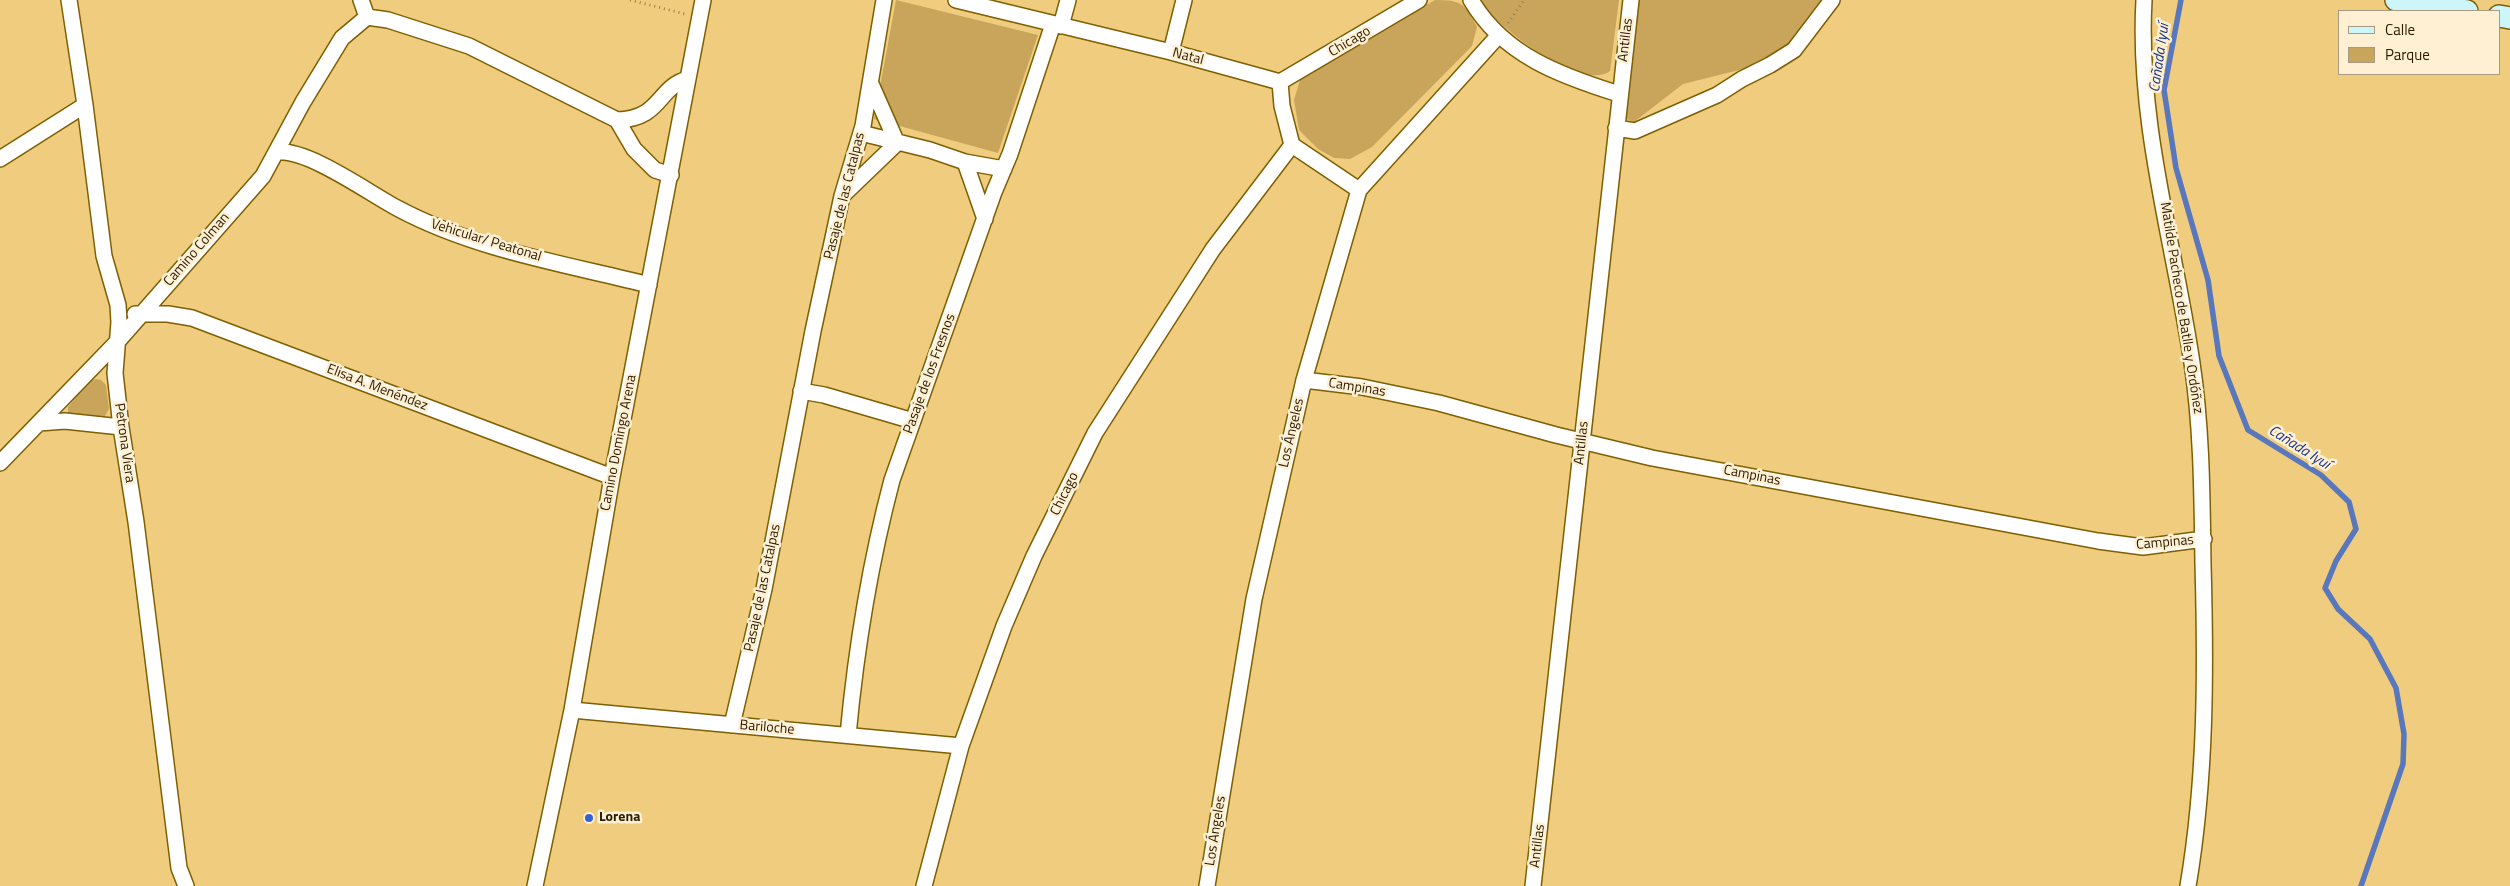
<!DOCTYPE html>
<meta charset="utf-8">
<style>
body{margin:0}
#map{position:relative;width:2510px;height:886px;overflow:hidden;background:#f0cc7f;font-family:"Titillium Web",sans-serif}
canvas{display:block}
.legend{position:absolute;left:2338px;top:10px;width:162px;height:65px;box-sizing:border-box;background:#fff0d3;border:1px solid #a99b7f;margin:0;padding:6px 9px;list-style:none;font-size:15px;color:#291b00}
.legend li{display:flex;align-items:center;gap:10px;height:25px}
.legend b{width:25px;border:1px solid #a99b7f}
</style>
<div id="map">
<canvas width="2510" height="886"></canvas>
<ul class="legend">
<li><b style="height:6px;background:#cdf6fa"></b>Calle</li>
<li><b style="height:14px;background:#c8a55a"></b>Parque</li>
</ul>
</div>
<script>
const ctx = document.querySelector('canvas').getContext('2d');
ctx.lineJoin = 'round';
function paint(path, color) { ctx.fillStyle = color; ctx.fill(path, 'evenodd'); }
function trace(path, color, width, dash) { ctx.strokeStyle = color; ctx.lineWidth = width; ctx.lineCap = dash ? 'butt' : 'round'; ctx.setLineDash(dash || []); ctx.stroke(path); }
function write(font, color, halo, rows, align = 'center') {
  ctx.font = font + ' "Titillium Web",sans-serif'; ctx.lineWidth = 5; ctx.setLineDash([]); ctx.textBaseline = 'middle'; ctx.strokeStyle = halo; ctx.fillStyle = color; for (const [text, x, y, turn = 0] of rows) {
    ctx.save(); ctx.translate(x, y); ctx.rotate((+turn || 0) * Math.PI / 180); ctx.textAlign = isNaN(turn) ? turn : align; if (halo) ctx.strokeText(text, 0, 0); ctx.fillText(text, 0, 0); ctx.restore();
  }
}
paint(new Path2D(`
 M896,0L1038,35L998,153L874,119Z
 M1435,0C1461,0 1465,3 1477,27L1472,46L1372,147L1350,159L1334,158L1318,149L1299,130L1294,100L1300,80Z
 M1480,0H1619L1610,71C1582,93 1495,26 1480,0Z
 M1639,0H1825L1786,50L1743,69L1683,84L1634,122L1628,120L1623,113Z
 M96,379L101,380L106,385L109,409L105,416L101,419L68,414V407L89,381Z`), '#c8a55a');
trace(new Path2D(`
 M2181,0L2164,90L2176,168L2208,280L2219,356L2248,430L2321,475L2349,502L2356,529L2336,561L2325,588L2338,609L2370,639L2396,688L2404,734L2403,764L2361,886`), '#5977bc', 5.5);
const street = new Path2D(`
 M69,0L85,105L104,256L118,305L119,322L115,373L121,427L136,522L179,868L186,886
 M361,0L367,17L388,20L469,46L617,120L634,149L655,170L671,175
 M956,0L1171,52L1280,82L1282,106L1292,145L1359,190
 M1471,0C1503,55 1561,76 1619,94
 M2144,0C2137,123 2174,242 2192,363C2202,430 2202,497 2203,564C2206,672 2206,779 2188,886
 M1061,26L1068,0
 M1171,52L1184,0
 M1280,82L1419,0
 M617,120C662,119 657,87 688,79
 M1616,128L1635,131L1717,95L1742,79L1770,65L1794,50L1832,0
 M861,133L930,150L965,162
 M277,152C309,149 370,194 399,209C476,250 566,264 649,285
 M0,159L85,105
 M845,193L897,143L871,84
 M985,219L965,162L1004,169
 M135,314H168L192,318L612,477
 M1304,380L1362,387L1439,403L1556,435L1652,458L2098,541L2143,547L2204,539
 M801,391L824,395L913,421
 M39,423L65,421L121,427
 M0,463L118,341L263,176L303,102L342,38L367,17
 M572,710L961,746
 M732,725L764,589L813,331L842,196L863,126L884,0
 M848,735C856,650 870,563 892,480L994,192L1010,154L1053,24
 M535,886L572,710L612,477L703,0
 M924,886L961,746L1004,626L1034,556L1095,433L1213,249L1292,145
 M1207,886L1254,599L1304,380L1359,190L1499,35
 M1533,886L1631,0`);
const secondary = new Path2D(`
 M2396,0L2467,11
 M2499,16L2510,18`);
trace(street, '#7f5f00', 18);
trace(secondary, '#7f5f00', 24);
trace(new Path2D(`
 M630,0L685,14
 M1508,23L1524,0`), '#9c8149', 3, [1, 4]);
trace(street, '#fff', 15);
trace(secondary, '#cdf6fa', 21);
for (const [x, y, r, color] of [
 [589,818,5,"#3761d2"]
]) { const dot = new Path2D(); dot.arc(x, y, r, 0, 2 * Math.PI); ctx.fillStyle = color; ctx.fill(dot); trace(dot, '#fff0d3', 2); }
write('14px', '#291b00', '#fff0d3', [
 ["Antillas",1626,40,-83],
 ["Chicago",1350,42,-31],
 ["Natal",1188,57,15],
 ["Pasaje de las Catalpas",845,196,-76],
 ["Vehicular/ Peatonal",486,241,17],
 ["Camino Colman",197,250,-49],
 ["Matilde Pacheco de Batlle y Ordóñez",2181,308,81],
 ["Pasaje de los Fresnos",930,374,-70],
 ["Elisa A. Menéndez",377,388,21],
 ["Campinas",1357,388,9],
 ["Los Ángeles",1292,433,-77],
 ["Petrona Viera",124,443,82],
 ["Camino Domingo Arena",619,443,-79],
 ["Antillas",1582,443,-84],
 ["Campinas",1752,476,11],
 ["Chicago",1065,494,-64],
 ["Campinas",2165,543,-5],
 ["Pasaje de las Catalpas",763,588,-78],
 ["Bariloche",767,728,5],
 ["Los Ángeles",1216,831,-81],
 ["Antillas",1538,846,-83]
]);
write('bold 14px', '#291b00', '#fff0d3', [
 ["Lorena",599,818]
], 'left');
write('italic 15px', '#193688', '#fff0d3', [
 ["Cañada Iyuí",2160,58,-82],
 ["Cañada Iyuí",2299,448,32]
]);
</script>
